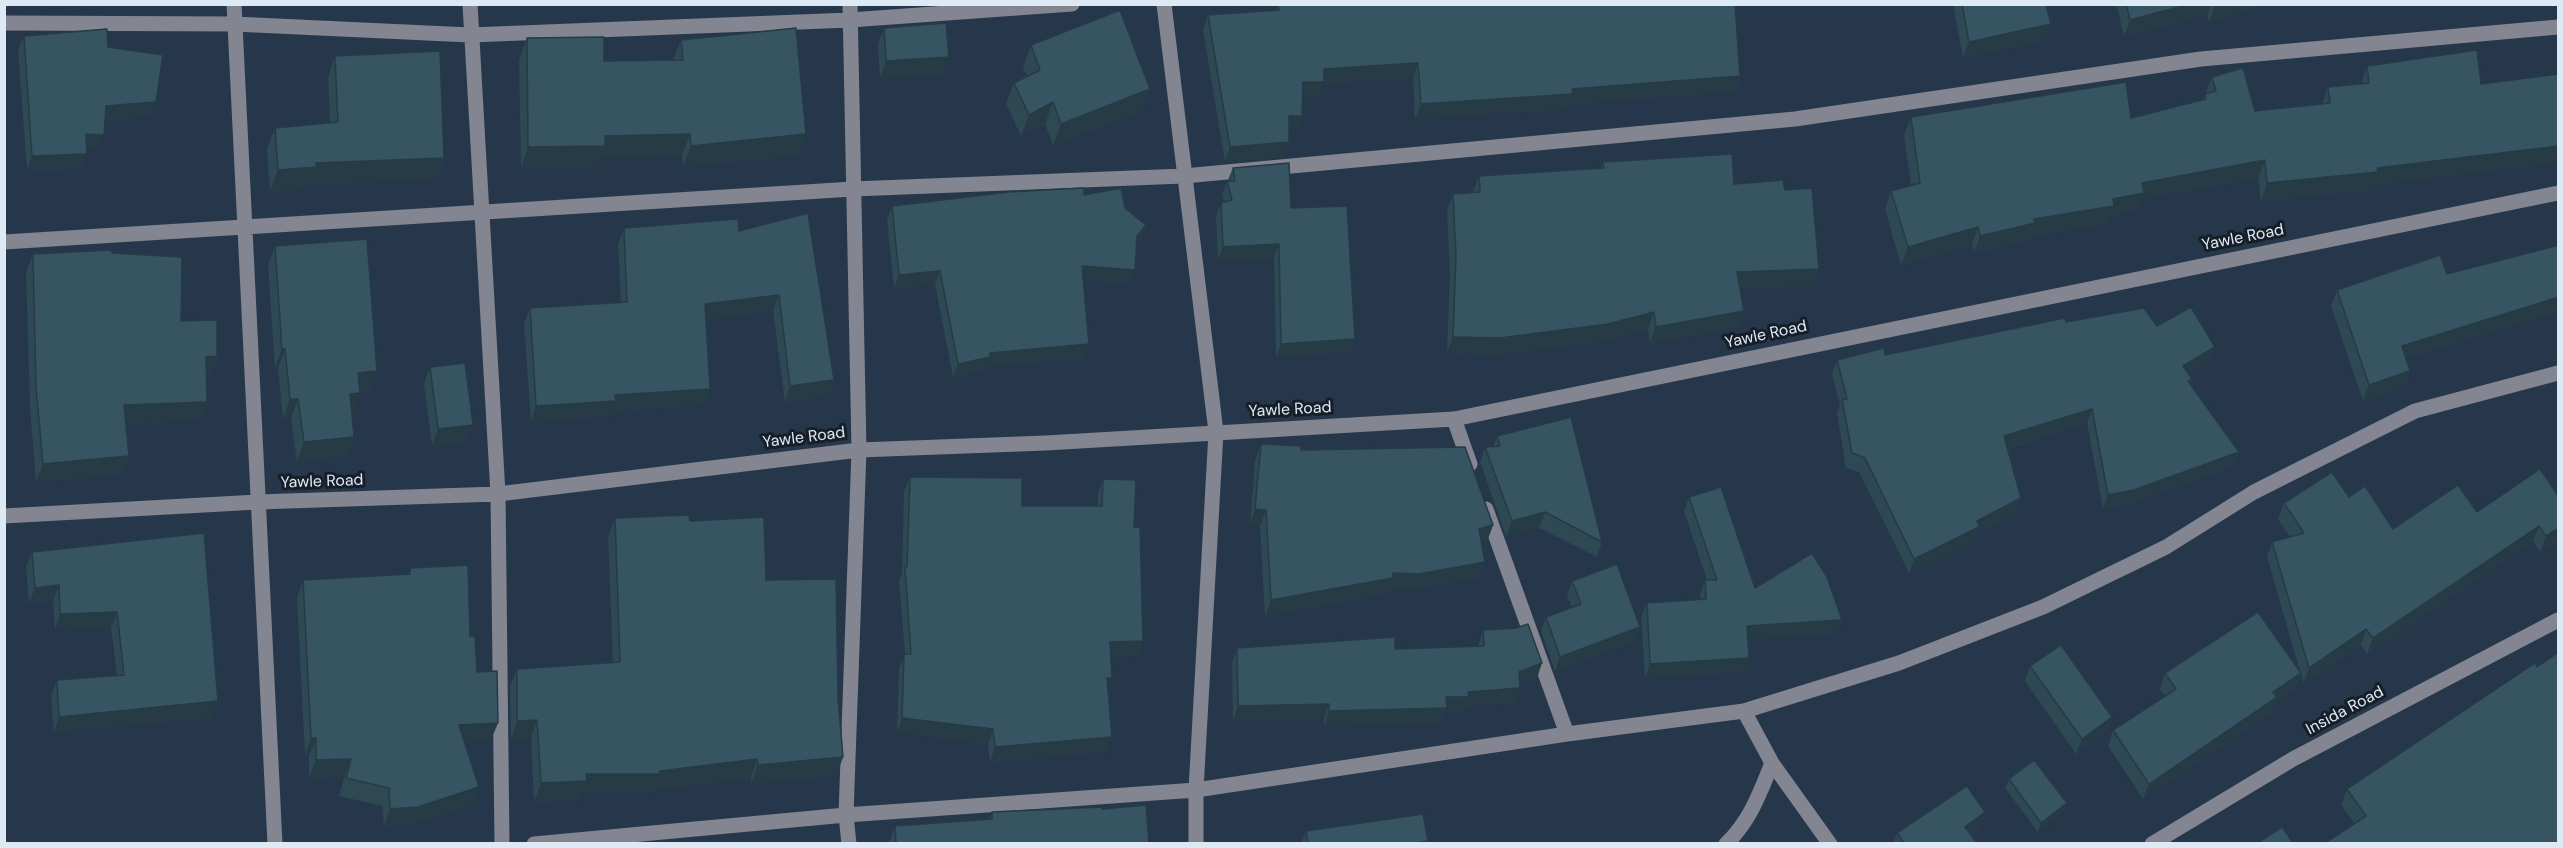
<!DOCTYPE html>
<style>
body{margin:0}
#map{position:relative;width:2563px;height:848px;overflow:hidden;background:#26374b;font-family:"DM Sans",sans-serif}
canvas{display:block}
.frame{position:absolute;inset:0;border:6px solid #dee9f6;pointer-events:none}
</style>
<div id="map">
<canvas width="2563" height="848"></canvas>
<div class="frame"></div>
</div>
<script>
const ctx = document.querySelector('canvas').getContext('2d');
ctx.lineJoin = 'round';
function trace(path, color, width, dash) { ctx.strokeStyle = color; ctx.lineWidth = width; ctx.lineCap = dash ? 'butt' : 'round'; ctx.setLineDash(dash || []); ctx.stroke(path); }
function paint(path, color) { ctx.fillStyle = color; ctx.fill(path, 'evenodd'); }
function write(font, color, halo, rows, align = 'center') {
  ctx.font = font + ' "DM Sans",sans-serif'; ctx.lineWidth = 6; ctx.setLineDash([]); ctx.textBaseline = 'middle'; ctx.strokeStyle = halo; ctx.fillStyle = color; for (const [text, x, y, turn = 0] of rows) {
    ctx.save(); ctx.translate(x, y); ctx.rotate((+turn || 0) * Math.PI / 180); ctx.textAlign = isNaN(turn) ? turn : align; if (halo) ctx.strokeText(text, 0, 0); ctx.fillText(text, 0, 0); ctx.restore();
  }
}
trace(new Path2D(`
 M234,4L275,844
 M470,4L498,494L502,844
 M1164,4L1216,432L1196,790V844
 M4,23L234,24L470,35L850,20L1072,4
 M4,242L853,189L1184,176L1795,119L2201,59L2558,27
 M1454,419L1470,464
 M1486,509L1567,734
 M4,516L258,502L498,494L859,450L1046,443L1454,419L2558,193
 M1744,711L1772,763L1830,844
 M534,844L846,815L1196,790L1567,734L1744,711L1899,663L2043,607L2166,547L2254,492L2415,411L2558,373
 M849,844L846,815L859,450L850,4
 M1726,844C1750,821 1760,793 1772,763
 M2152,844L2293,759L2558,620`), '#838591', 15);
paint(new Path2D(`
 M1953,4H2046L2045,40L1963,58Z
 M2116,4H2267L2209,22L2207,15L2124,36Z
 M1278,5L1740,76L1735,91L1569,104L1567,109L1415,119L1413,78L1324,84L1319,98H1302V116L1296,131H1289L1284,157L1225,162L1203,30L1208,15L1276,10Z
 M884,28L943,74L880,78L878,44Z
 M24,36L151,116L105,120L99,149L87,148L82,169L27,170L18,50Z
 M527,38L604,61L673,60L681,40L799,155L683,167L682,156L601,157L597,167L521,168L519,60Z
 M1031,45L1142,111L1053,145L1045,124L1021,136L1006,104L1014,83L1027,76L1023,67Z
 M2477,50L2372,186L2371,190L2261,201L2258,178L2142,199L2138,211L2110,216L2107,224L2031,236L2029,241L1974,253L1972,245L1901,265L1885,209L1891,191L1911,185L1904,135L1911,117L2131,118L2203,100L2212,77L2255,111L2322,104L2328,87L2361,84L2367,66Z
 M335,56L444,158L436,179L310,184L309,188L270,191L267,149L275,128L330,123L328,77Z
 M1603,162L1734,184L1785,190L1813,285L1740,288L1744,311L1738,327L1650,343L1648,329L1603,341L1494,355L1447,353L1450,273L1447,210L1453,194L1473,192L1479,176L1601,168Z
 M1233,168L1291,208L1355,339L1350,352L1276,357L1274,258L1218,260L1216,217L1221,203L1224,202L1222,194Z
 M1084,195L1125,208L1141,238L1136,244L1130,284L1083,280L1084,358L987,366L986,370L953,377L935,284L894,288L887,219L892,206Z
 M624,228L739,231L834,380L828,396L785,402L773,311L706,319L704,405L612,411L610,416L531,422L524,324L530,308L621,302L618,244Z
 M275,246L377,371L370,390L359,392L352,413L354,437L347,456L297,462L291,418L283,419L278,368H275L268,265Z
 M112,253L217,356L211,375H207V402L201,420L126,423L129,456L122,474L36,482L30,407L26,272L33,254Z
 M2447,274L2559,311L2406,358L2410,371L2404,387L2363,401L2331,306L2337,290Z
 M2066,322L2157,326L2210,362L2188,374L2192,379L2190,384L2234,466L2129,504L2103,509L2087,423L2007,448L2021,498L2015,512L1977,533L1974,541L1909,573L1859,472L1846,468L1837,414L1840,405L1832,374L1837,360L1885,355Z
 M430,367L473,425L467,441L432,445L424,384Z
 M1497,436L1602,542L1597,557L1539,528L1506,536L1480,462L1485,447H1493Z
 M1261,444L1301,450L1493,525L1487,541L1481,542L1479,578L1414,589H1389L1388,594L1265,616L1260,526L1250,525L1255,460Z
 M2540,469L2559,540L2540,552L2533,541L2367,654L2361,645L2303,683L2301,674L2295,689L2275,703L2271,713L2143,799L2108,746L2113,730L2165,696L2160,689L2165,673L2300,671L2267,557L2272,542L2290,537L2278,519L2284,503L2349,497L2393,529L2477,512Z
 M910,477L1022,506H1098V493L1103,479L1134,527L1143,641L1137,656H1111L1108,689L1112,737L1106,752L990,762L988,744L897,732L899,669L905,654L899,581L902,573L904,491Z
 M1689,497L1755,588L1837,634L1748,639L1749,658L1744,672L1645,678L1641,617L1647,603L1701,600L1700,594L1705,580H1707L1684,511Z
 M615,518L690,521L766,580L838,698L843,757L836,776L751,783V778L654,790L653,792L582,793L580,800L534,802L531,738L511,739L510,687L517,669L613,663L608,537Z
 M204,533L212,717L54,732L51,696L57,680L117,675L111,628L55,630L53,601L29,603L26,567L32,552Z
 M410,568L470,636L491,740L464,742L479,787L473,805L411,824L384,826L382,806L339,796L344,777L309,778V756H305L297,598L303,580L408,575Z
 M1572,581L1640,627L1635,641L1555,671L1541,631L1546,617L1572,608L1567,595Z
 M1483,630L1537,678L1519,684L1520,688L1514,703L1465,706L1463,711L1445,712L1441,723L1324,726V719L1233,721L1232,663L1237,648L1395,649L1478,646Z
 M2030,666L2112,717L2107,732L2076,754L2025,681Z
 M2537,667L2559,843L2355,824L2341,805L2347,789Z
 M2009,779L2067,803L2064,812L2038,832L2005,788Z
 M1102,809L1149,843H889L895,826L989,819L992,812Z
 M1979,828L1971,835L1977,843H1893L1897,833Z
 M1306,831L1428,841L1427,843H1303L1302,840Z`), '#2e4854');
paint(new Path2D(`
 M2190,4H2211L2207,15L2124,36L2130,20Z
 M2218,4H2267L2209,22L2215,6Z
 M2051,24L2045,40L1963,58L1969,42Z
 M949,57L943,74L880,78L886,61Z
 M1418,63L1413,78L1324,84L1319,98H1298L1303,82L1324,69Z
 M1740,76L1735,91L1569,104L1567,109L1415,119L1421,104L1572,89Z
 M1150,89L1142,111L1053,145L1061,124Z
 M156,102L151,116L101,120L106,106Z
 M1053,102L1045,124L1021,136L1029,115Z
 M1289,116H1302L1296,131H1283Z
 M86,134L104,135L99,149L81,148Z
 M690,134L682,156L601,157L597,167L521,168L528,147L605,136Z
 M806,134L799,155L683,167L691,146Z
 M1289,142L1284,157L1225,162L1230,147Z
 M2559,146V163L2372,186L2371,190L2261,201L2267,183L2377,168Z
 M87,154L82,169L27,170L32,156Z
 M444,158L436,179L310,184L309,188L270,191L278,170L316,163Z
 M2265,160L2258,178L2142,199L2138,211L2110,216L2107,224L2031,236L2029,241L1974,253L1980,236L2034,219L2113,199L2142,183Z
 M1146,225L1141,238L1132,250L1137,236Z
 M1978,227L1972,245L1901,265L1908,247Z
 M1279,244L1274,258L1218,260L1223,247Z
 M1082,266L1135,270L1130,284L1077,280Z
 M1819,269L1813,285L1731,288L1737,272Z
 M940,271L935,284L894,288L899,275Z
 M779,295L773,311L699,320L705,304Z
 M2559,297V311L2396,361L2402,346Z
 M1744,311L1738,327L1650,343L1656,327Z
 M1654,312L1648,329L1603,341L1494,355L1447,353L1453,337Z
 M1355,339L1350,352L1276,357L1281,344Z
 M1089,344L1084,358L987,366L986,370L953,377L958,364L990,353Z
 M2215,347L2210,362L2178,380L2183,366Z
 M282,349H285L278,368H275Z
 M217,356L211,375H200L206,357Z
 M377,371L370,390L350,393L358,373Z
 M2410,371L2404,387L2363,401L2369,385Z
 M834,380L828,396L785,402L790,386Z
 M710,389L704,405L612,411L610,416L531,422L536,406L615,395Z
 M360,393L353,413L343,414L350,394Z
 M290,399H298L291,418L283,419Z
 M207,402L201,420L117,423L124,405Z
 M2092,409L2087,423L1998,450L2004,436Z
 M473,425L467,441L432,445L438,429Z
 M354,437L347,456L297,462L304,442Z
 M2239,452L2234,466L2129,504L2103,509L2108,495Z
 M129,456L122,474L36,482L43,464Z
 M2021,498L2015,512L1977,533L1974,541L1909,573L1914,559L1977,521Z
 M1255,509L1266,510L1260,526L1250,525Z
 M1545,512L1539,528L1506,536L1512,521Z
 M1493,525L1487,541L1473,545L1479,529Z
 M2539,526L2533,541L2367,654L2373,638Z
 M2559,528V540L2540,552L2546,536Z
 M1485,562L1479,578L1414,589H1389L1388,594L1265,616L1271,600L1393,573Z
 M59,585L53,601L29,603L35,588Z
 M117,612L111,628L55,630L60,614Z
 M1842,620L1837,634L1742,640L1747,626Z
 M1640,627L1635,641L1555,671L1560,657Z
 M2366,629L2361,645L2303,683L2309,668Z
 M1143,641L1137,656L1105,657L1110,642Z
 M1749,658L1744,672L1645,678L1650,664Z
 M1542,663L1537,678L1513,687L1519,672Z
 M2301,673L2295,689L2275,703L2271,713L2143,799L2149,784L2273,692Z
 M1107,678H1112L1106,692Z
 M1520,688L1514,703L1465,706L1463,711L1445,712L1441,723L1324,726L1329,711L1446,697L1468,692Z
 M218,701L212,717L54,732L59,717Z
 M1329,704L1324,719L1233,721L1238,706Z
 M2112,717L2107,732L2076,754L2082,739Z
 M902,718L993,729L988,744L897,732Z
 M537,720L531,738L511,739L517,721Z
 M498,723L491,740L452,743L459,725Z
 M1112,737L1106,752L990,762L995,747Z
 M311,738H316L309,756H305Z
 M843,757L836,776L751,783L758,765Z
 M351,759L344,777L309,778L316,760Z
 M757,759L751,778L654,790L653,792L582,793L580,800L534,802L541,783L586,774L660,771Z
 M479,787L473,805L411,824L384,826L390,809Z
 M2067,803L2064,812L2038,832L2041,823Z
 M1985,812L1979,828L1959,843L1965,827Z`), '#263b45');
const building = new Path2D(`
 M1283,4H1735L1740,76L1572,89L1573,94L1421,104L1418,63L1324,69V82H1303L1302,116H1289V142L1230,147L1208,15L1279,10L1278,5Z
 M1962,4H2046L2051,24L1969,42Z
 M2126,4H2190L2130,20Z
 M1120,10L1150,89L1061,124L1053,102L1029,115L1014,83L1040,70L1031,45Z
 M946,23L949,57L886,61L884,28Z
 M796,28L806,134L691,146L690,134L605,136V146L528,147L527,38L604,37V61L683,60L681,40Z
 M107,29L108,47L163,55L156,102L106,106L104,135L86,134L87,154L32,156L24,36Z
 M2477,50L2481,84L2559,74V146L2377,168L2378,172L2267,183L2265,160L2142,183L2144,193L2113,199L2114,206L2034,219L2035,223L1980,236L1978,227L1908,247L1891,191L1920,183L1911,117L2126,82L2131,118L2206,99L2205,94L2216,91L2212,77L2243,68L2255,111L2330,103L2328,87L2369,83L2367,66Z
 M440,51L444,158L316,163V167L278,170L275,128L338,122L335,56Z
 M1732,154L1734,184L1783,180L1785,190L1812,188L1819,269L1737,272L1744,311L1656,327L1654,312L1608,324L1500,338L1453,337L1456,256L1453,194L1480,192L1479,176L1604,168L1603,162Z
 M1289,163L1291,208L1347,206L1355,339L1281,344L1279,244L1223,247L1221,203L1232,200L1227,181H1235L1233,168Z
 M1084,188V195L1121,188L1125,208L1146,225L1137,236L1135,270L1082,266L1089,344L990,353V357L958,364L940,271L899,275L892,206L1009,192Z
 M808,213L834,380L790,386L779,295L705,304L710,389L615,395L616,401L536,406L530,308L627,302L624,228L738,219L739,231Z
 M367,239L377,371L358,373L360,393L350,394L354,437L304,442L298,399H290L285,349H282L275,246Z
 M2559,245V297L2402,346L2410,371L2369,385L2337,290L2440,255L2447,274Z
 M112,250V253L182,257L181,321L217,320V356L206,357L207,402L124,405L129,456L43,464L36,388L33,254Z
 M2191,307L2215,347L2183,366L2192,379L2188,381L2239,452L2134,490L2108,495L2092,409L2004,436L2021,498L1977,521L1979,527L1914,559L1865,458L1852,453L1842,400L1847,399L1837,360L1884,348L1885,355L2065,318L2066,322L2144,308L2157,326Z
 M465,363L473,425L438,429L430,367Z
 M1571,417L1602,542L1545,512L1512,521L1485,447L1500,446L1497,436Z
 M1261,444L1301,446V450L1465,447L1493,525L1479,529L1485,562L1419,574L1393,573V578L1271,600L1266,510L1255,509Z
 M2540,469L2559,497V528L2546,536L2539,526L2373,638L2366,629L2309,668L2272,542L2304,533L2284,503L2332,472L2349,497L2365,486L2393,529L2458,485L2477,512Z
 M910,477L1022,478V506H1102L1103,479L1136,480L1134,527H1140L1143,641L1110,642L1112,678H1107L1112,737L995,747L993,729L902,718L904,654H911L905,567H907Z
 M1721,487L1755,588L1812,553L1827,577L1842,620L1747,626L1749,658L1650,664L1647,603L1706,599L1705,580H1717L1689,497Z
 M689,515L690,521L764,517L766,580L836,579L838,698L843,757L758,765L757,759L660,771V774H586L587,781L541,783L537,720L517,721V669L620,662L615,518Z
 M204,533L218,701L59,717L57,680L124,675L117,612L60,614L59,585L35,588L32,552Z
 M1617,564L1640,627L1560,657L1546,617L1581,604L1572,581Z
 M468,565L470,636H475L477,672L497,671L498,723L459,725L479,787L418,807L390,809L389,788L346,778L351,759L316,760V738H311L303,580L410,574V568Z
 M2258,612L2301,673L2273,692L2277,697L2149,784L2113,730L2176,689L2165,673Z
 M1528,624L1542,663L1519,672L1520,688L1468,692L1469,697H1446L1447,708L1329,711V704L1238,706L1237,648L1395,637V649L1484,646L1483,630L1516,628Z
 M2061,645L2112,717L2082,739L2030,666Z
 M2559,652V843H2325L2366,816L2347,789L2535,663L2537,667Z
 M2034,760L2067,803L2041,823L2009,779Z
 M1967,786L1985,812L1965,827L1977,843H1904L1897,833Z
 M1146,805L1149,843H896L895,826L992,819V812L1102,807V809Z
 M1423,814L1428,841L1417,843H1308L1306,831Z
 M2282,827L2293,843H2258Z`);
paint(building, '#365462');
trace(building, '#263b45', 1.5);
write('16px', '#dee9f6', '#161e27', [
 ["Yawle Road",2243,238,-11],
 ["Yawle Road",1766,335,-12],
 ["Yawle Road",1290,410,-3],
 ["Yawle Road",804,438,-7],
 ["Yawle Road",322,482,-2],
 ["Insida Road",2345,711,-28]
]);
</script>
